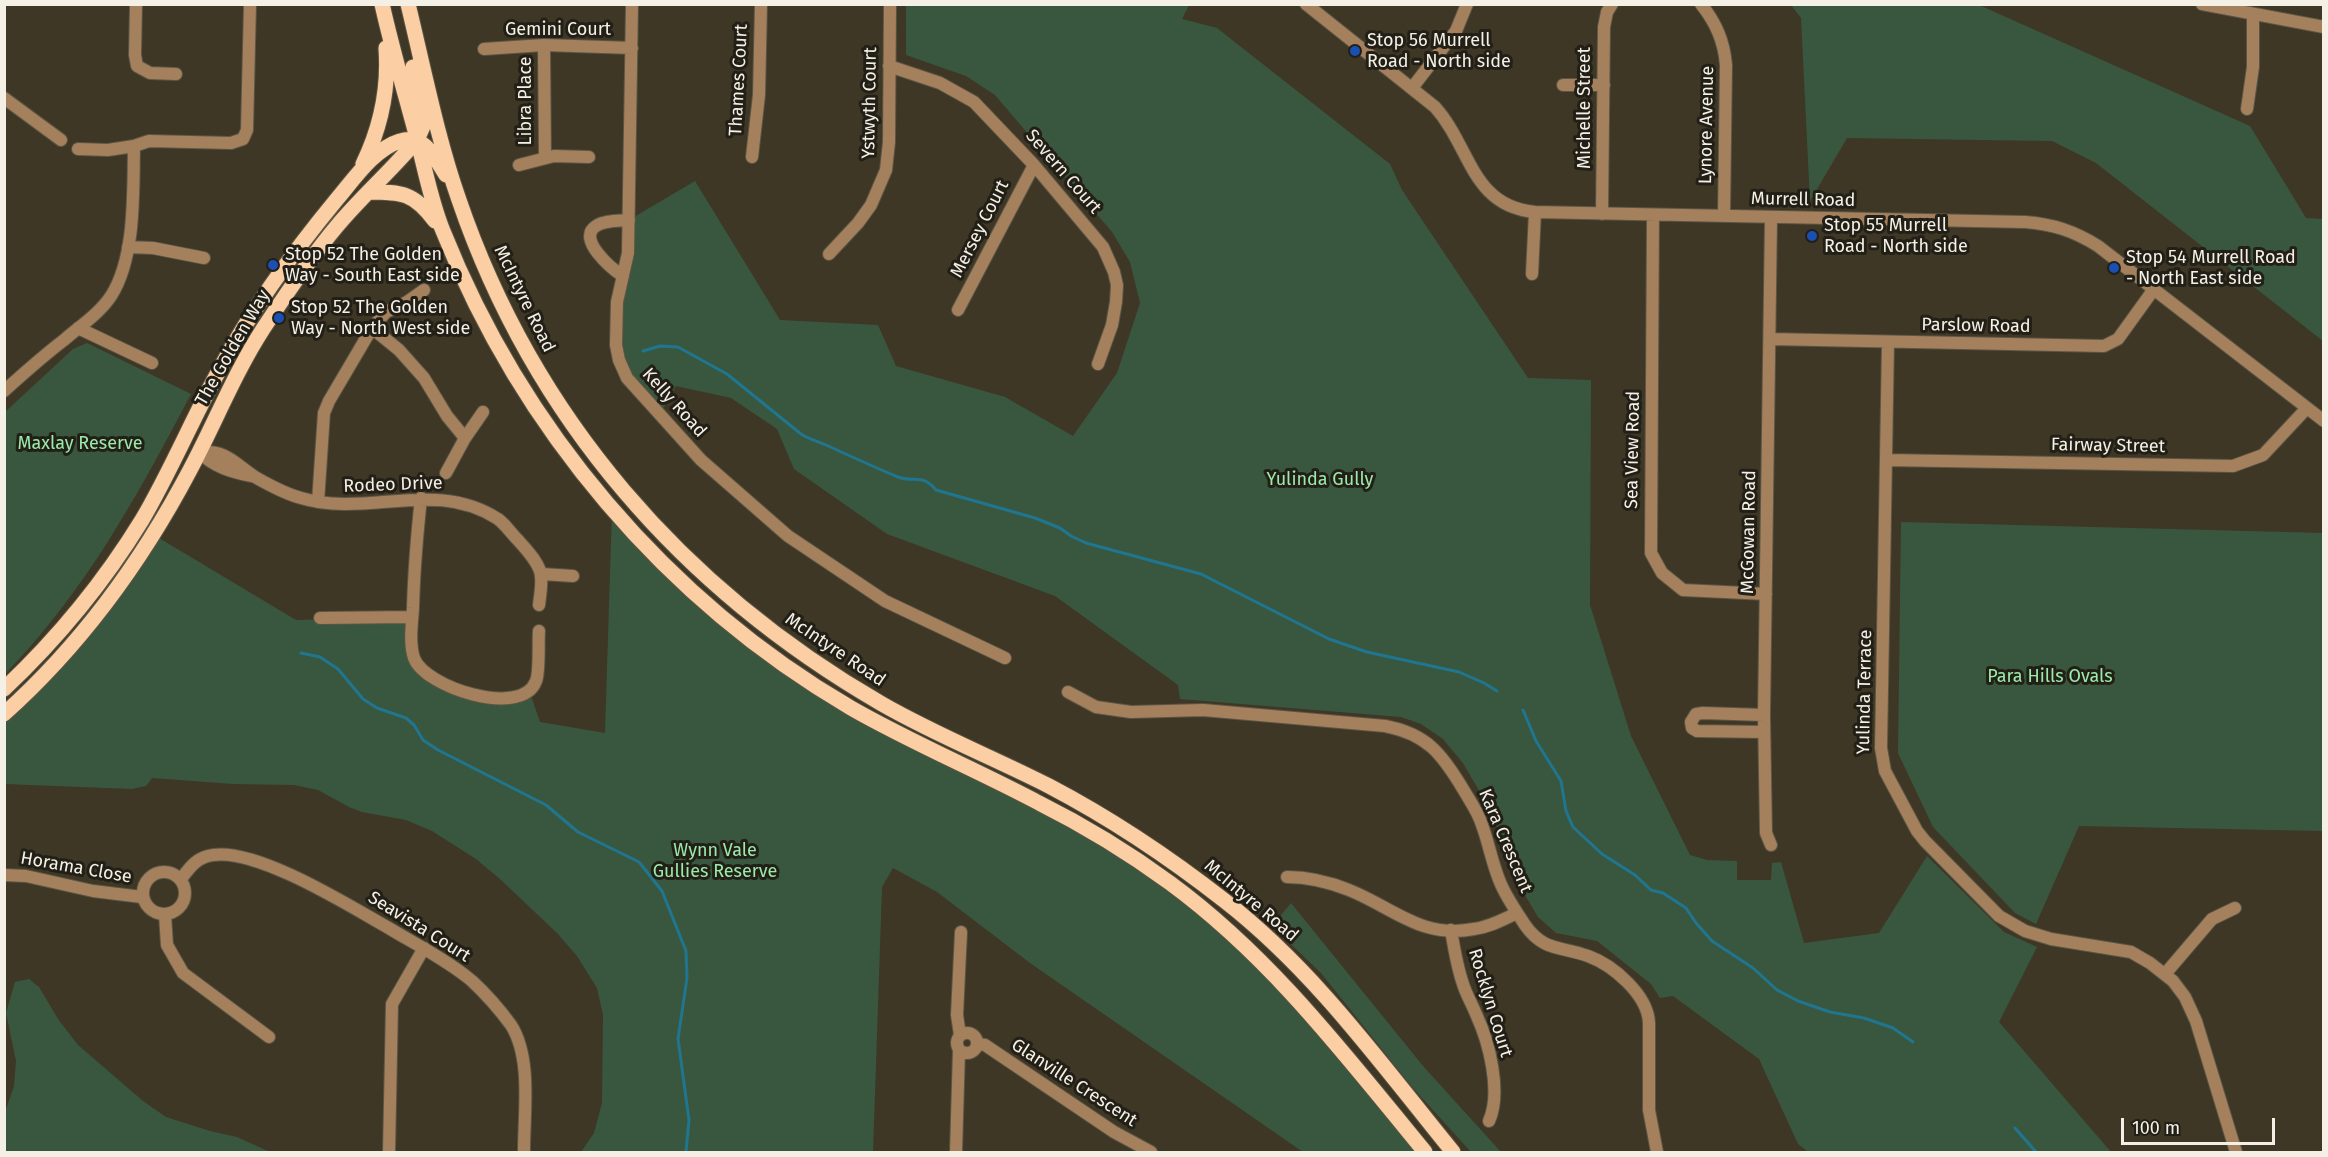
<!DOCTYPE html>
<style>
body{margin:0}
#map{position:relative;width:2328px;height:1157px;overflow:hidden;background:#3e3726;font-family:"Fira Sans",sans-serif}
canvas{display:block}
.frame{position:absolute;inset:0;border:6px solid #f5f0e6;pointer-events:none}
.scale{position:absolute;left:2121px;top:1118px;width:154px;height:27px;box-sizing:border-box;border:3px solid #f5f0e6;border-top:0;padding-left:8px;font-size:18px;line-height:21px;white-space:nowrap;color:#f5f0e6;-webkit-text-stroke:4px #221f17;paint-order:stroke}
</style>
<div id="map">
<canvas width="2328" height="1157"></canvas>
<div class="frame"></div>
<div class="scale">100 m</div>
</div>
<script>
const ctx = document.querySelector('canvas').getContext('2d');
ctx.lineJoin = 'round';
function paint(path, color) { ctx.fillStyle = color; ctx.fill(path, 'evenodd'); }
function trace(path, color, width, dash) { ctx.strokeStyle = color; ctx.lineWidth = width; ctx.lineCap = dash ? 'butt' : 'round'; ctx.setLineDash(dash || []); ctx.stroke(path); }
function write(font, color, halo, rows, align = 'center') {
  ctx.font = font + ' "Fira Sans",sans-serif'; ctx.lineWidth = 6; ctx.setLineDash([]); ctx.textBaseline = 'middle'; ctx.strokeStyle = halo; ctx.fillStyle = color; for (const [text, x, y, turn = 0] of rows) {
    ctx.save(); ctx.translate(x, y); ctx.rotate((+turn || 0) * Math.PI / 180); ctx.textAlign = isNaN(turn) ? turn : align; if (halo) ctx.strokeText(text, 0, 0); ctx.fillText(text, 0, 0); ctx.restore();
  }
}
paint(new Path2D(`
 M906,5H1189L1182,19L1217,28L1390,164L1402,190L1528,378L1591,380L1590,605L1631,736L1690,855L1707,860L1737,861V880H1771L1772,863L1781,862L1804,943L1879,933L1927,856L2004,932L2037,947L1999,1022L2111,1152H1808L1798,1144L1759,1059L1673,996L1660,998L1651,984L1597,941L1556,933L1538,917L1513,875L1492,813L1463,763L1443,739L1421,724L1401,717L1180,699L1178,685L1055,596L887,534L794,469L777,429L731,398L676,386L659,416L630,383L616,345L629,220L695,181L780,320L878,325L896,366L1005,397L1073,436L1117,373L1140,303L1130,262L1112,232L995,95L966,76L906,55Z
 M1791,5H1979L2250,126L2306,218L2323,219V341L2096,163L2052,141L1847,138L1810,201L1801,18Z
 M87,343L191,394C138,495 85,592 5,674V412L73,349Z
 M612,510L779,661L1039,803L1229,932L1425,1152H1303L1030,963L937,892L893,868L882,887L873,1152H581L594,1133L602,1103L603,1015L597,988L577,956L558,934L500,879L476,859L432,831L406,820L362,812L349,807L318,790L294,785L233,784L152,778L146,786L132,789L5,784V714L43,676L154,535L296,620L412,617V646L426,675L498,698L529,690L540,722L605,733Z
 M1901,522L2323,533V831L2079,826L2036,924L2015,913L1933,827L1898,753Z
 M1291,903L1423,1066L1501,1152H1471L1412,1087L1321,973L1272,926Z
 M29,979L39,987L58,1019L78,1045L143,1101L166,1117L210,1131L237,1137L270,1152H5V1112L14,1086L16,1061L6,1013L15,982Z`), '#39573f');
trace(new Path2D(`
 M643,351L660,346L678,347L727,374L801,434C809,439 817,441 826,445C850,456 874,467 898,477C914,483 922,473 936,490L1035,518L1060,528L1071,536L1086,543L1201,574L1329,639L1367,652L1459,672L1484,683L1497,691
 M301,653L320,657L338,669L363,699L377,708L406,718L414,725L423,740L438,750L546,805L578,832L639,862L662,891L686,951L687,978L678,1039L689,1120L686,1152
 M1523,710L1536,741L1561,781L1566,811L1573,827L1602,854L1635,875L1651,890L1663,893L1686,908L1696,923L1712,941L1753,968L1777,990L1798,1001L1830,1012L1864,1018L1893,1028L1913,1042
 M2015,1128L2036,1152`), '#20758f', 3);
const street = new Path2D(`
 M136,4L135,55L137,66L150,73L176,74
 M632,4L628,253L617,302L616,345L619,360L627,378L701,460L788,536L885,601L1005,658
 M1306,4L1435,107C1471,147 1471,206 1535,212L2025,222C2053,224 2074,231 2098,246L2324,421
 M1701,4C1716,23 1724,41 1726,65L1724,216
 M2202,4L2324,27
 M544,45L545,158
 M484,49L544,45L632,48
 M889,66L940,83L974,102L1034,165L1103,247L1114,272L1117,285L1116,302L1112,325L1098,364
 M1563,85H1604
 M1412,88L1456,31L1467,4
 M4,98L61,140
 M2247,109L2253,67V14
 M78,149L108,150L134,146L149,141L231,143L243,139L247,130L250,4
 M752,157L759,95L761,4
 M519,165L554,156L589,157
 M1602,214L1604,27L1607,12L1612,4
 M1653,215L1651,553L1662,573L1683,590L1766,594
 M1771,218L1764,715L1766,833L1771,845
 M128,247L153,248L204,258
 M829,254L858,223L871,205L886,170L889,142L890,4
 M1532,274L1535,212
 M623,276C612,269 576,239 596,226C605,220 619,221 629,220
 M958,310L1034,165
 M78,328L152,363
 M372,328L399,350L424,378L447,416L465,438
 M1770,339L2104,346L2118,339L2154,289
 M1888,342L1881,748L1885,771L1917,831L1925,841L1999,916L2025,931L2051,939L2131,952L2150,963L2173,981L2185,997L2196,1021L2236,1152
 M4,391C24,373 43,356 64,340C80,326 99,314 111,296C136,257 133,191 134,146
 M199,452C227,450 234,463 255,477C269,485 286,494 301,498C368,518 435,478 498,519C505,524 511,533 517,539C525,548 541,564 541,577C542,586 540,596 539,605
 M199,452C214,467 231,472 252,476
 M1886,460L2233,466L2263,455L2307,408
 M446,473L465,438L483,412
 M421,498C417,535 414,571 413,608C412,624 409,643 414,658C424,687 522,719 536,681C540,671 538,642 539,631
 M318,502L324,413L329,401L372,328L386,312L407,302L424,290
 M542,574L573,576
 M320,618L412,617
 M1068,692L1096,707L1131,712L1203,710L1385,726C1427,734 1442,754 1463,789C1470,801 1478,812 1482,825C1489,844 1492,863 1500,882C1506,897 1516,911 1525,925C1544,952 1561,946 1588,956C1613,965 1648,995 1649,1023V1110L1657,1152
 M1764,732L1697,731L1692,728L1691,722L1696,714L1703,713L1764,715
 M143 893a21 21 0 1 1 42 0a21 21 0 1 1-42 0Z
 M4,875L26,876L93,891L142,897
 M1287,877C1309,877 1329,882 1349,890C1394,908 1421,939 1474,929C1490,927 1504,919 1517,913
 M181,879C190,867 197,857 213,855C257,848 348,905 387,927C415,944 447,960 472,981C486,994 500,1010 511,1025C532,1058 524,1112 524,1150
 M165,915L167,945L183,973L269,1037
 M1451,930C1454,948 1457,967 1463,984C1466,994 1472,1004 1476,1014C1489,1042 1502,1092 1489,1121
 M2165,974L2212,919L2235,908
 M957 1043a10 10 0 1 1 20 0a10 10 0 1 1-20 0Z
 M960,1035L957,1015L961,932
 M978,1044L985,1045L1114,1132L1151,1152
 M389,1152L392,1004L424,948
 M956,1152L959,1050`);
const primary = new Path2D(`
 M382,4C392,49 405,93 417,138C425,169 431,202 443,231C522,429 666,600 851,708C912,743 977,770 1039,803C1085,826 1129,853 1170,883C1271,957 1346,1056 1425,1152
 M408,4C424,70 437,137 459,200C534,419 683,589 882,704C936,735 994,758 1049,786C1112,819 1170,858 1225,901C1315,971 1382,1065 1453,1152
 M363,164C381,127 389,89 386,48
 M368,192C403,192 414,193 435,221
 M4,689C57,639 104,582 142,520C171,471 193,417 221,367C253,307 294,251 337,199C354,179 374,149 400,141C424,133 435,158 446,175
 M4,714C81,645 142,561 190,470C215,423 234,374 263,329C286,294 310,258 337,226C362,196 392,170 417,140L424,124L423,118L413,67`);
trace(street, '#5b5545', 14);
trace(primary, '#5b5545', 17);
trace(street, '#a4805d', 12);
trace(primary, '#fbcea3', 15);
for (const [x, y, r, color] of [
 [1355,51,6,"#1a4fb4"],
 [1812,236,6,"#1a4fb4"],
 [273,265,6,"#1a4fb4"],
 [2114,268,6,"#1a4fb4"],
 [279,318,6,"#1a4fb4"]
]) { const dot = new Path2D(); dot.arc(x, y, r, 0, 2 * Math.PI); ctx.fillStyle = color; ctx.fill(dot); trace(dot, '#221f17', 2); }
write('18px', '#f5f0e6', '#221f17', [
 ["Gemini Court",558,30],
 ["Thames Court",739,80,-87],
 ["Libra Place",526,101,-90],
 ["Ystwyth Court",870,103,-89],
 ["Michelle Street",1585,108,-90],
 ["Lynore Avenue",1707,125,-89],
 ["Severn Court",1063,172,49],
 ["Murrell Road",1803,200,1],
 ["Mersey Court",980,229,-63],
 ["McIntyre Road",524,299,64],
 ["Parslow Road",1976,326,1],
 ["The Golden Way",233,348,-60],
 ["Kelly Road",674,403,48],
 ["Fairway Street",2108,446,1],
 ["Sea View Road",1633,450,-89],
 ["Rodeo Drive",393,485,-2],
 ["McGowan Road",1749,532,-89],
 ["McIntyre Road",835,650,34],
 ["Yulinda Terrace",1865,692,-89],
 ["Kara Crescent",1505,841,67],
 ["Horama Close",76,868,10],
 ["McIntyre Road",1251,901,40],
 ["Seavista Court",419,927,32],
 ["Rocklyn Court",1490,1003,73],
 ["Glanville Crescent",1074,1083,33]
]);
write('18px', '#f5f0e6', '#221f17', [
 ["Stop 56 Murrell",1367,41],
 ["Road - North side",1367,62],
 ["Stop 55 Murrell",1824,226],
 ["Road - North side",1824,247],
 ["Stop 52 The Golden",285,255],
 ["Way - South East side",285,276],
 ["Stop 54 Murrell Road",2126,258],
 ["- North East side",2126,279],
 ["Stop 52 The Golden",291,308],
 ["Way - North West side",291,329]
], 'left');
write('18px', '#9beaaa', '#221f17', [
 ["Maxlay Reserve",80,444],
 ["Yulinda Gully",1320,480],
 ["Para Hills Ovals",2050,677],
 ["Wynn Vale",715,851],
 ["Gullies Reserve",715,872]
]);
</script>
